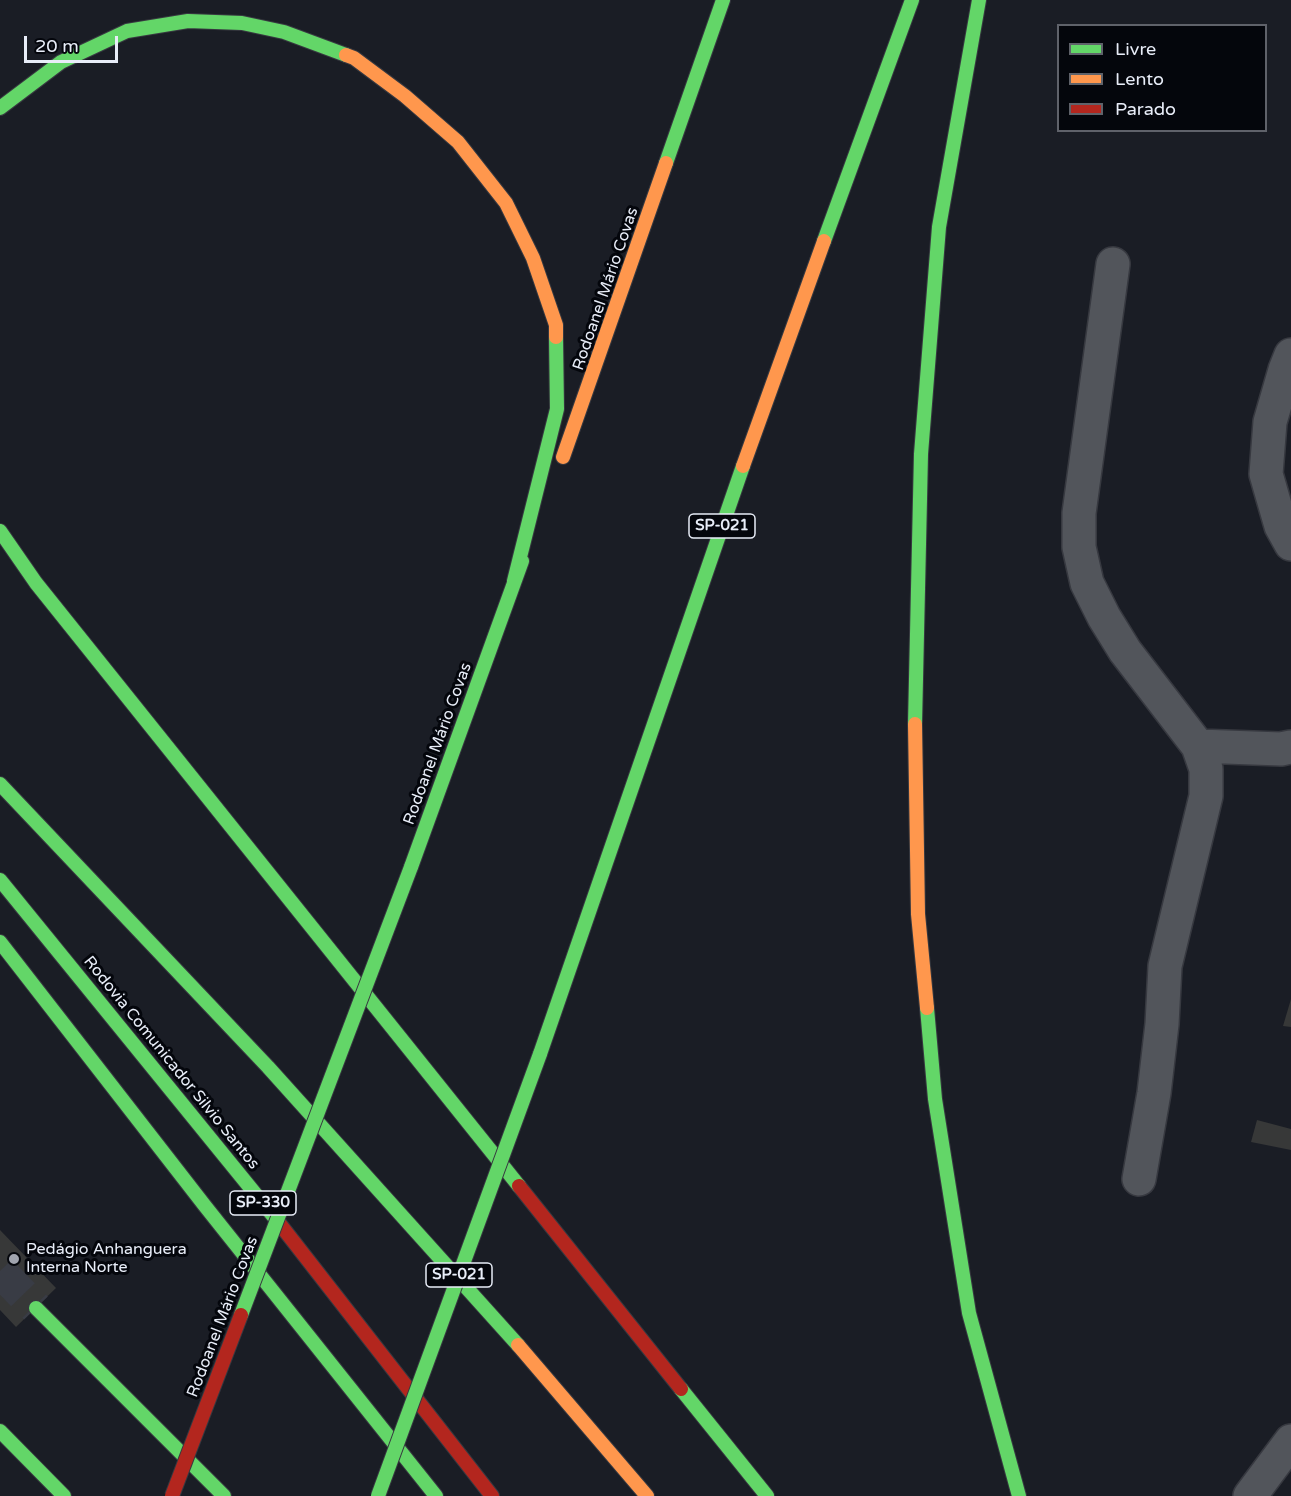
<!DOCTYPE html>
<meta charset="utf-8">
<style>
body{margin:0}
#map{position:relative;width:1291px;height:1496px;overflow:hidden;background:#1a1d25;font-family:"Varela Round",sans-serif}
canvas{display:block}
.legend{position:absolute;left:1057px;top:24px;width:210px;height:108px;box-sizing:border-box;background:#04060c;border:2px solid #5f626a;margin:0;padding:8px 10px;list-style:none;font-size:18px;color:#e8edf8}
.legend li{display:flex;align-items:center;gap:12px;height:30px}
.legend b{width:30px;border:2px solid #5f626a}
.scale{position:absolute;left:24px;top:36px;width:94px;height:27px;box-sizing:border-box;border:3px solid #e8edf8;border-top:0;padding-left:8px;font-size:18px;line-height:21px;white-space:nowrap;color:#e8edf8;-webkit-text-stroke:4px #04060c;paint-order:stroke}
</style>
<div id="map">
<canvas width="1291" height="1496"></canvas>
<ul class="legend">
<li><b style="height:8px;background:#63d668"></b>Livre</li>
<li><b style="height:8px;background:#ff974d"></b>Lento</li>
<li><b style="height:8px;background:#b3261e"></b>Parado</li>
</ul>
<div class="scale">20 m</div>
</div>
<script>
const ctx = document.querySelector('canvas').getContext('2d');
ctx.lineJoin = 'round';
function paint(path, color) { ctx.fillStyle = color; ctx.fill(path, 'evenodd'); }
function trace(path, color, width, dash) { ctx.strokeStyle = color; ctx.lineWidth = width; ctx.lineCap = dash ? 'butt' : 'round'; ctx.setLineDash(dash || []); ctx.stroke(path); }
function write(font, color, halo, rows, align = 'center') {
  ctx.font = font + ' "Varela Round",sans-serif'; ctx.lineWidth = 6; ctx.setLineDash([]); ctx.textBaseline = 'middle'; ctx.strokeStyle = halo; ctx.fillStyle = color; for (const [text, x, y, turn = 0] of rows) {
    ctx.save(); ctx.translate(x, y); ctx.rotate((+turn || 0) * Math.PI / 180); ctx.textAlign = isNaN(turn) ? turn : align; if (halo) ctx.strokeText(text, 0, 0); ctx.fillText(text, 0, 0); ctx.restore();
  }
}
paint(new Path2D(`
 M1291,999V1027L1283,1026Z
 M1257,1120L1291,1129V1150L1251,1142Z
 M0,1230L56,1288L16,1327L0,1310Z`), '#373838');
trace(new Path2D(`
 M0,1271L36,1308`), '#393c45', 33, [33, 16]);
const street = new Path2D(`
 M1113,264L1079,513V547L1087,583L1104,617L1125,651L1198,746L1206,769V796L1165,966L1162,1024L1154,1093L1139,1179
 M1291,355L1285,370L1270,422L1266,474L1281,526L1291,544
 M1198,746L1281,749L1291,747
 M1250,1496L1291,1441`);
const fast = new Path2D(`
 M0,108L61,62L127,31L188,21L242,23L284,32L346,55
 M666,163L723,0
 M824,241L912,0
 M0,531L36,583L519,1186
 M514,581L557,409L556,337
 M915,724L921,454L939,227L979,0
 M0,784L268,1067L518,1345
 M411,867L522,561
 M0,880L279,1223
 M0,942L205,1206L436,1496
 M927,1008L935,1099L969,1313L1019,1496
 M540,1054L743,466
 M36,1308L224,1496
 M681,1389L767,1496
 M0,1431L64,1496`);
const slow = new Path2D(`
 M346,55L354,58L405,96L458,142L506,203L533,258L556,325V337
 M563,457L666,163
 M743,466L824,241
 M915,724L918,914L927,1008
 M518,1345L647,1496`);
const jam = new Path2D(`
 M519,1186L681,1389
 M279,1223L492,1496`);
trace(street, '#373940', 36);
trace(fast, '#373940', 16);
trace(slow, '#373940', 16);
trace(jam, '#373940', 16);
trace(street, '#52555b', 33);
trace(fast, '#63d668', 14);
trace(slow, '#ff974d', 14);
trace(jam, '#b3261e', 14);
const fastBridge = new Path2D(`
 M241,1315L411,867
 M378,1496L540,1054`);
const jamBridge = new Path2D(`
 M172,1496L241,1315`);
trace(fastBridge, '#373940', 16, []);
trace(jamBridge, '#373940', 16, []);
trace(fastBridge, '#63d668', 14);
trace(jamBridge, '#b3261e', 14);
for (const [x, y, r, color] of [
 [14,1259,6,"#a0a4ae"]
]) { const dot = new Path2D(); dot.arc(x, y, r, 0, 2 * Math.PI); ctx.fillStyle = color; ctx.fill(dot); trace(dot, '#04060c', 2); }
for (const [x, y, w] of [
 [722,526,66],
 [263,1203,66],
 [459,1275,66]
]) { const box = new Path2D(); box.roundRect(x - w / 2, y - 12, w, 24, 4.5); ctx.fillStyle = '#04060c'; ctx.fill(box); trace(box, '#e8edf8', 1.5); }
write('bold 15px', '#e8edf8', null, [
 ["SP-021",722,526],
 ["SP-330",263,1203],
 ["SP-021",459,1275]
]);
write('16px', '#e8edf8', '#04060c', [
 ["Rodoanel Mário Covas",606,289,-71],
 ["Rodoanel Mário Covas",438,744,-70],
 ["Rodovia Comunicador Silvio Santos",171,1063,51],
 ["Rodoanel Mário Covas",223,1317,-69]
]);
write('16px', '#e8edf8', '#04060c', [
 ["Pedágio Anhanguera",26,1250],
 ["Interna Norte",26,1268]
], 'left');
</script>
